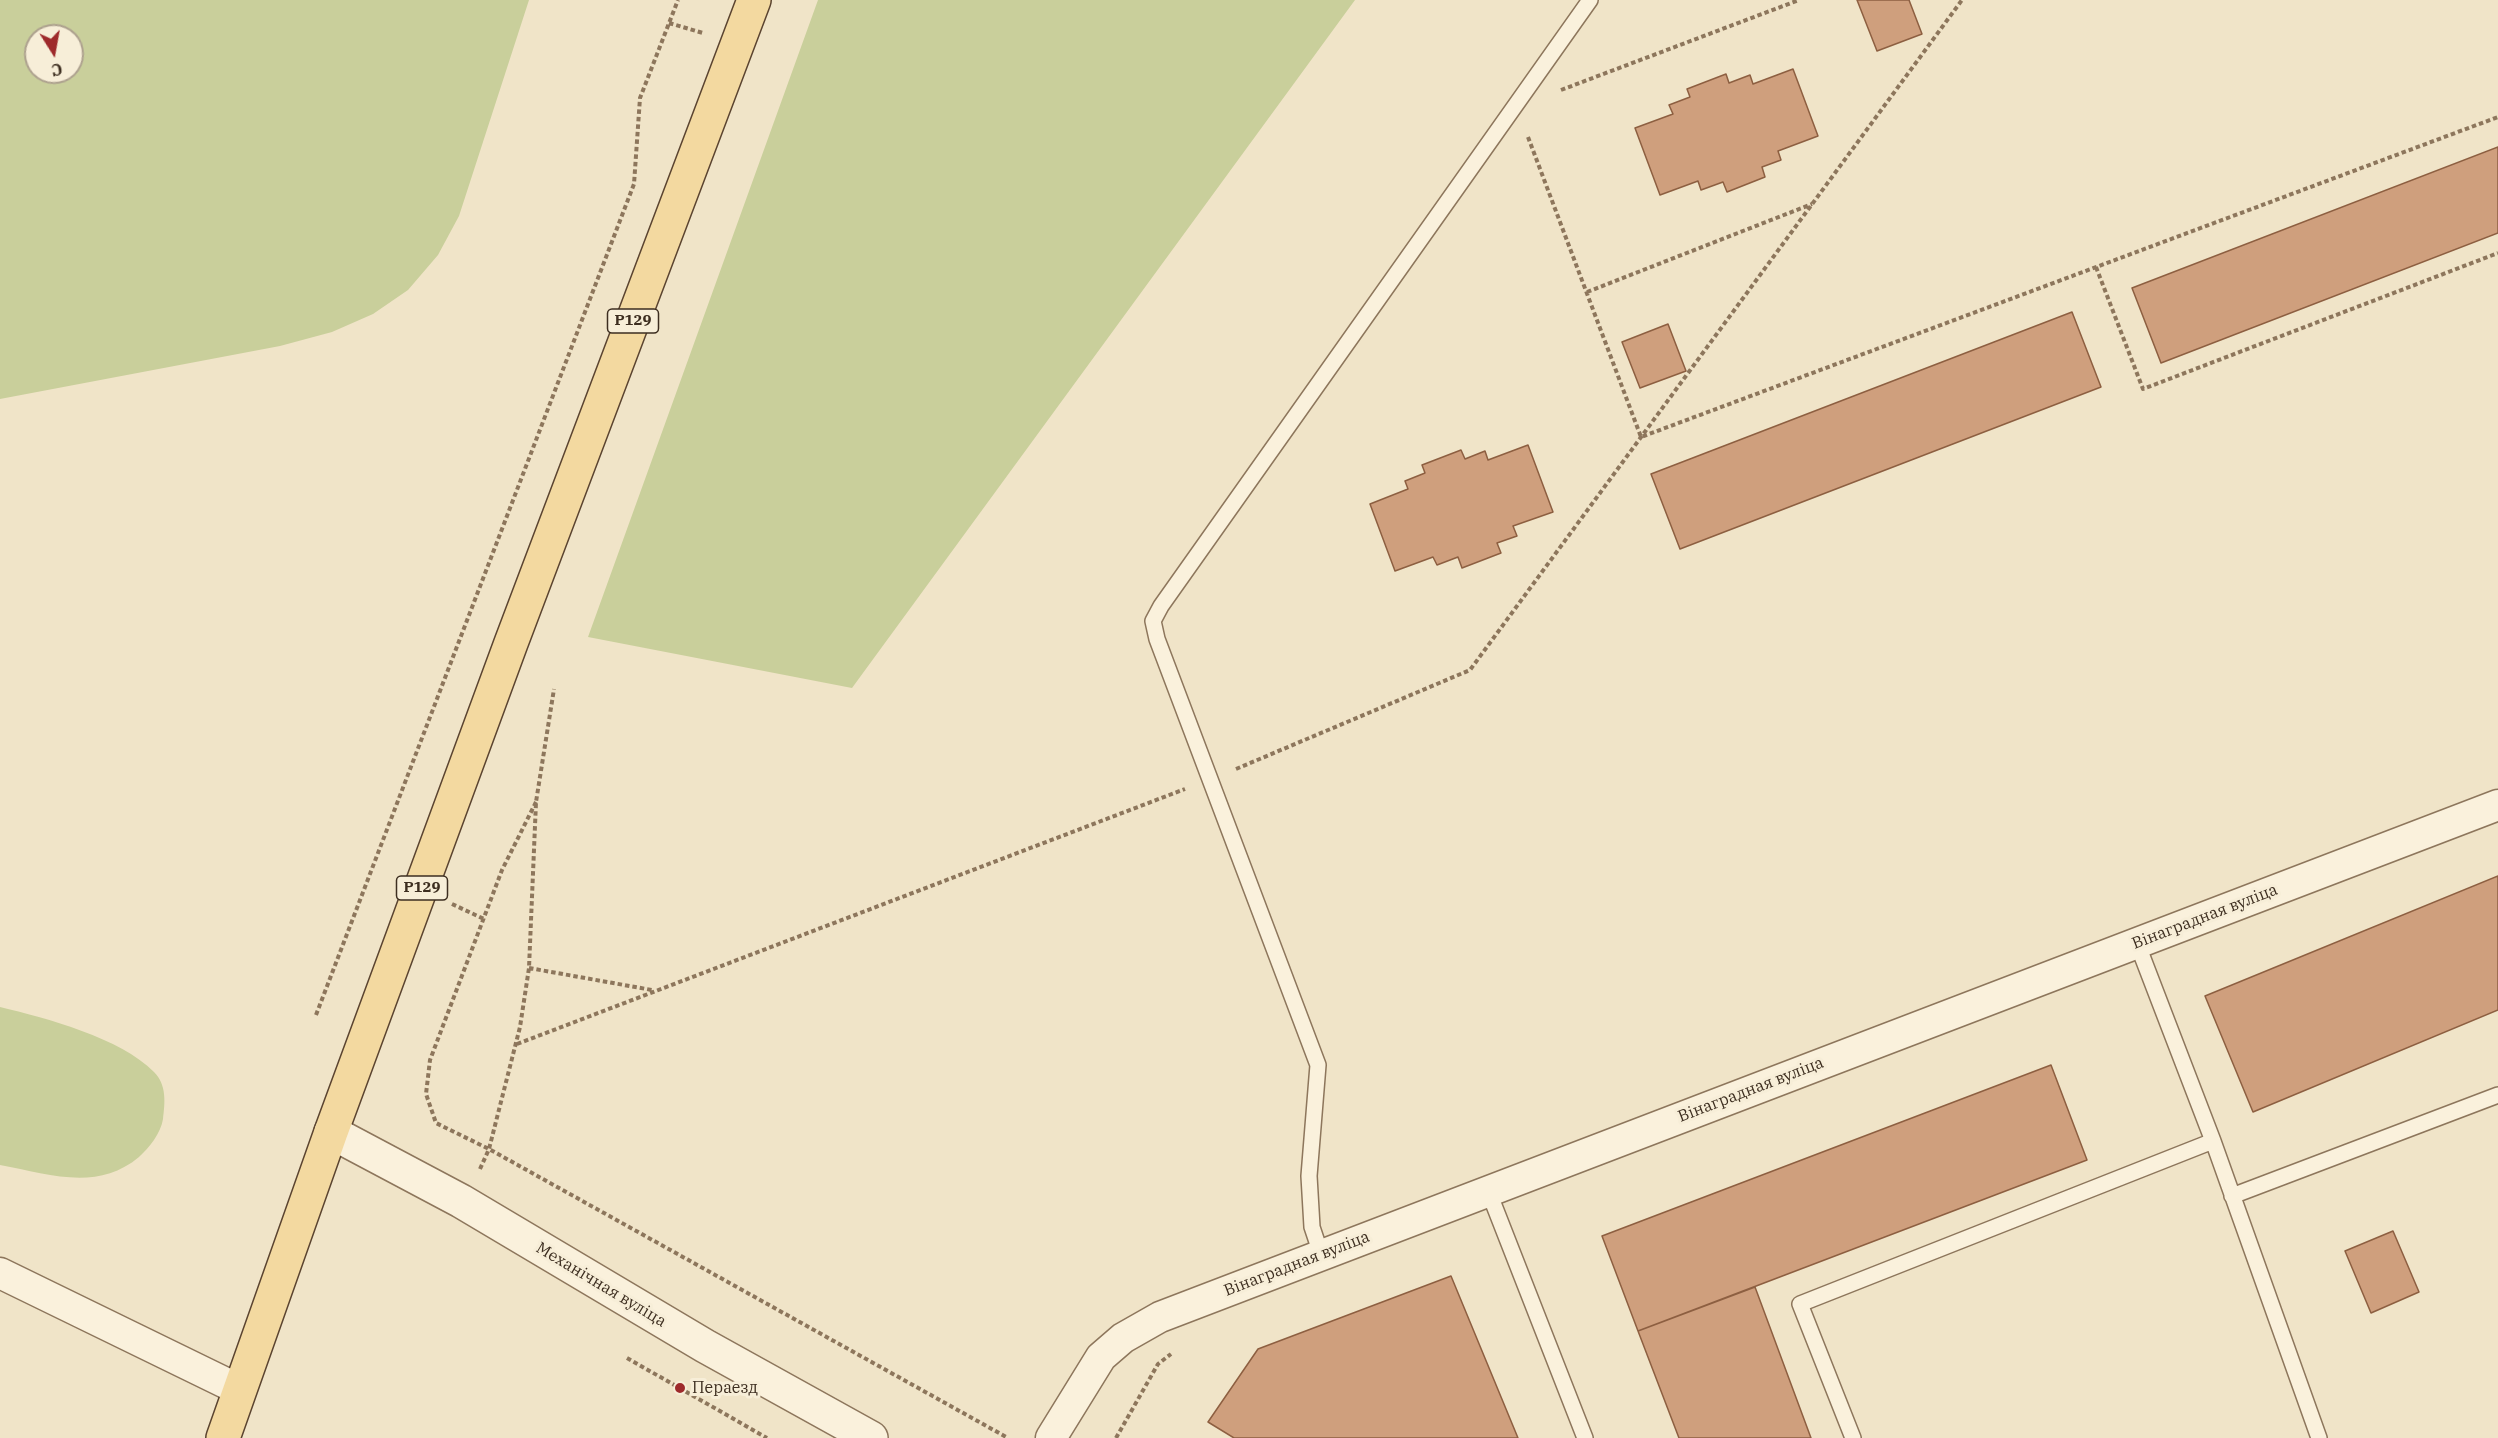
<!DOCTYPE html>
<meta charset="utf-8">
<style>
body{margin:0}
#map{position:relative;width:2498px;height:1438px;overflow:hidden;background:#f0e4c8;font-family:"IBM Plex Serif",serif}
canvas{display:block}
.north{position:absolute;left:24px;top:24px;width:60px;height:60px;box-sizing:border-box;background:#f7eed8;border:2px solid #ada18e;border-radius:50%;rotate:169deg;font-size:16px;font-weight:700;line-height:24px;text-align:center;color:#3d2e20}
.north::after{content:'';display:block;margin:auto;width:21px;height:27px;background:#9e2a2b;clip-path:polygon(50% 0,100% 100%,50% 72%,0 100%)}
</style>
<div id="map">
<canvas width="2498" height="1438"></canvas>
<div class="north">С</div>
</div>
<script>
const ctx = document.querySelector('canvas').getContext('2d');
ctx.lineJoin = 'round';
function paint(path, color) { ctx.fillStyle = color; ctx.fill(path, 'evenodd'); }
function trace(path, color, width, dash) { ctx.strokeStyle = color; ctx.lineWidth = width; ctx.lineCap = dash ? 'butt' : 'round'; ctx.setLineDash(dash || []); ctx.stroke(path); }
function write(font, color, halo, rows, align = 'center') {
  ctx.font = font + ' "IBM Plex Serif",serif'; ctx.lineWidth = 6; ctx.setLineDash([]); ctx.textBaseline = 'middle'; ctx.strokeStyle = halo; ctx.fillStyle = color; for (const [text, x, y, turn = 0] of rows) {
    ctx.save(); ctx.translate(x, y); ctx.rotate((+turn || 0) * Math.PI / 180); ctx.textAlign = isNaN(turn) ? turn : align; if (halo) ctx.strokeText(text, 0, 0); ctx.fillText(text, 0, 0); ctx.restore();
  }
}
paint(new Path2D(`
 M0,0H529L459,216L438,255L408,290L373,314L332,332L280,346L0,399ZM36,36H72V72H36Z
 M818,0H1355L852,688L588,637Z
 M0,1007C46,1018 121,1038 154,1072C167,1085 165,1103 163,1119C161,1133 149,1148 139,1157C97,1192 49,1174 0,1165Z`), '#c9cf9b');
const building = new Path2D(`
 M1857,0H1909L1922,34L1877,51Z
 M1793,69L1818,136L1778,151L1781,160L1762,167L1765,177L1727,192L1723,182L1701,190L1698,181L1660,195L1635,128L1673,114L1669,105L1690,97L1687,89L1726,74L1729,83L1750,75L1753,84Z
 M2498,147V233L2161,363L2132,288Z
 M2072,312L2101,387L1680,549L1651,474Z
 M1668,324L1686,371L1640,388L1622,342Z
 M1528,445L1553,512L1513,526L1517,536L1497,543L1501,553L1462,568L1458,557L1437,565L1433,557L1395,571L1370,504L1408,489L1405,481L1425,473L1422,465L1461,450L1465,459L1485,451L1488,460Z
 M2498,876V1010L2253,1112L2205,996Z
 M2051,1065L2087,1160L1638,1331L1602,1236Z
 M2393,1231L2419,1292L2371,1313L2345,1251Z
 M1451,1276L1518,1438H1234L1208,1422L1258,1349Z
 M1755,1287L1811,1438H1679L1638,1331Z`);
paint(building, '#cf9f7d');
trace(building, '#8d5f41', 1.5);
const service = new Path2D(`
 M2137,943L2213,1141L2319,1438
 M1488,1190L1585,1438
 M2232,1196L2498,1095
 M1321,1254L1312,1227L1309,1176L1318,1065L1157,639L1153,621L1161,606L1590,0
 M1853,1438L1800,1304L2213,1141`);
const minor = new Path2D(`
 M0,1273L240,1390
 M1051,1438L1101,1357L1123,1338L1160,1317L2498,805`);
const tertiary = new Path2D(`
 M331,1132L461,1201L705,1346L871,1438`);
const primary = new Path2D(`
 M223,1438L331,1132L511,643L754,0`);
trace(service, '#8d765c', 18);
trace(minor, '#8d765c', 33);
trace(tertiary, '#8d765c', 36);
trace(primary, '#5b4430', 36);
trace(new Path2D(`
 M669,23L703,33
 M1561,90L1799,0
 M1528,137L1641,437L2498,117
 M2096,267L2143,389L2498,253
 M1587,292L1812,204
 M1236,769L1470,670L1962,0
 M536,802L502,870L430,1060L426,1094L436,1123L489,1149L1008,1438
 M452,904L484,919
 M529,968L652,990
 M316,1015L634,184L640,98L678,0
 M517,1044L1185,789
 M480,1169L489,1149L520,1027L529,968L536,802L554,689
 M627,1358L767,1438
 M1116,1438L1158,1364L1171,1354`), '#8d765c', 4, [4.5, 3]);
trace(service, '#faf1dc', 15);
trace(minor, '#faf1dc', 30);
trace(tertiary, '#faf1dc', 33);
trace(primary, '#f3d9a0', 33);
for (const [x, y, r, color] of [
 [680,1388,6,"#9e2a2b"]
]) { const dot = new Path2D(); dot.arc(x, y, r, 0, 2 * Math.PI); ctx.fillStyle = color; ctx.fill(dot); trace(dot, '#f7eed8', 2); }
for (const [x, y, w] of [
 [633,321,51],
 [422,888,51]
]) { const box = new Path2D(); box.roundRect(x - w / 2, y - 12, w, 24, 4.5); ctx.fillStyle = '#f7eed8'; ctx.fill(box); trace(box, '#3d2e20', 1.5); }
write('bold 15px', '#3d2e20', null, [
 ["Р129",633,321],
 ["Р129",422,888]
]);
write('16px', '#3d2e20', '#f7eed8', [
 ["Вінаградная вуліца",2205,917,-21],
 ["Вінаградная вуліца",1751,1090,-21],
 ["Вінаградная вуліца",1297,1264,-21],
 ["Механічная вуліца",601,1285,31]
]);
write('16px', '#3d2e20', '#f7eed8', [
 ["Пераезд",692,1388]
], 'left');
</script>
